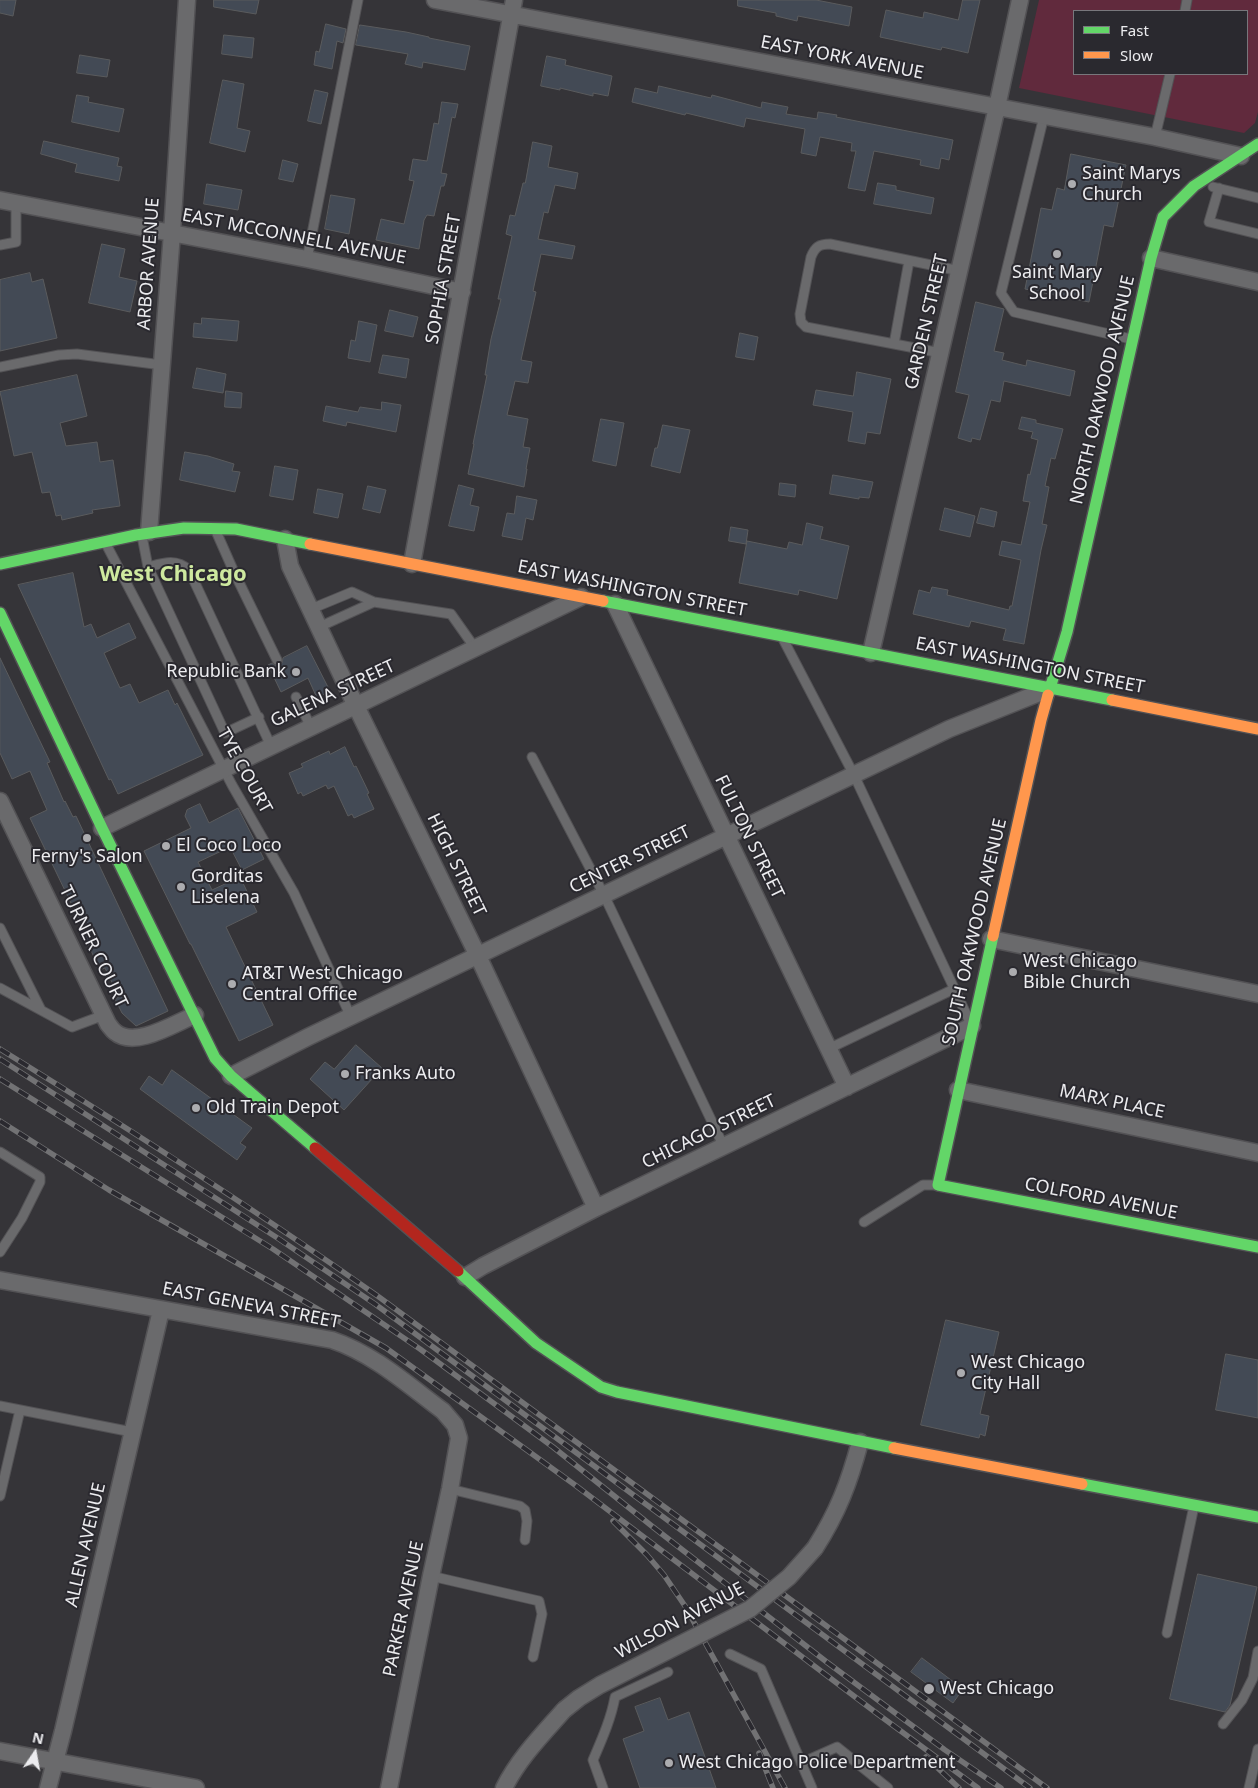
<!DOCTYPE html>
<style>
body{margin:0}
#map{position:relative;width:1258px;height:1788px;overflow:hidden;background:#353438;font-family:"Noto Sans",sans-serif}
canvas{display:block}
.legend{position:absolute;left:1073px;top:10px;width:175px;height:65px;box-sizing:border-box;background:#2a292f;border:1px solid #78777c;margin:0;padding:6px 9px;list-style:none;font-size:15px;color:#ececef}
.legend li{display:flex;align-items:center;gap:10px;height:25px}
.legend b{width:25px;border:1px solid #78777c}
.north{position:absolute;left:10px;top:1728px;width:50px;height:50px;-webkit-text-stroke:4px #2a292f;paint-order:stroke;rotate:12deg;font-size:14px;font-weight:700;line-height:20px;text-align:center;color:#ececef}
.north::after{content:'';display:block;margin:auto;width:18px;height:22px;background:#ececef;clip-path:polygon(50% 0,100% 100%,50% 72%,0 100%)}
</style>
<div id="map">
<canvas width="1258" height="1788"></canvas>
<ul class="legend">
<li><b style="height:6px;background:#63d668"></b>Fast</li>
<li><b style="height:6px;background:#ff974d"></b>Slow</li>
</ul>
<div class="north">N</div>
</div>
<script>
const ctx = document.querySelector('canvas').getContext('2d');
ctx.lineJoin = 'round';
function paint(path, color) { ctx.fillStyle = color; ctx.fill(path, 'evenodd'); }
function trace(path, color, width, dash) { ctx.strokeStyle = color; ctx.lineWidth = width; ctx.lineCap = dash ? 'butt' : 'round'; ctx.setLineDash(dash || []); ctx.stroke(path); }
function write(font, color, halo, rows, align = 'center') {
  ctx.font = font + ' "Noto Sans",sans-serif'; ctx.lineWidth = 4; ctx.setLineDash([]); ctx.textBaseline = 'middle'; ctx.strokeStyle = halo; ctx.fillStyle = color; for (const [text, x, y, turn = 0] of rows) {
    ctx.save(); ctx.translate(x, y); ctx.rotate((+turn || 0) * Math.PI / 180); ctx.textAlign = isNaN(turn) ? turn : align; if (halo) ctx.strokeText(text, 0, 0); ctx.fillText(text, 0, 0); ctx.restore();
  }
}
paint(new Path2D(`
 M1039,0H1258V112L1255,123L1244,133L1019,88ZM1074,11H1247V74H1074Z`), '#612a3d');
const building = new Path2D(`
 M0,0H16L13,16L0,13Z
 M214,0H259L256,14L214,7Z
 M738,0H816L852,7L849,26L798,16L797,21L776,16V13L738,6Z
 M963,0H980L968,53L942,47L941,50L880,37L886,10L923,18L924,12L958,20Z
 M326,24L346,29L343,43L337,41L332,69L314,65L316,51L319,52Z
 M360,25L406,32L429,37V38L470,46L465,70L423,62L422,68L405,64L408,54L356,45Z
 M224,35L254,38L252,58L222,54Z
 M80,55L110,60L107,77L77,73Z
 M547,56L566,60L565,65L612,76L608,96L593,93V96L560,88V90L541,86Z
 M223,80L244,84L237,128L250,131L245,152L210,143Z
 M659,86L711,98L712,95L761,108L762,102L788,107L786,114L817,119L818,112L837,115L836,117L953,140L949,160L941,158L939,169L920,165L921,160L874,151L865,191L848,188L856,151H851L852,143L820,137L816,156L801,153L805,129L746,118L744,127L686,113L685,115L632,102L635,88L657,93Z
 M315,90L328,93L321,124L308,121Z
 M77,95L89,97L88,102L124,109L119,132L72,122Z
 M442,102L458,104L455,118L452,117L441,173L447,174L444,186H441L434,216L427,215L424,220L419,249L376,240L381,219L404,224L414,181L409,180L413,159L427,161L434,123L438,124Z
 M44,141L119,158L117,166L122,167L119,181L75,172L77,164L41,154Z
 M533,142L552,146L548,167L578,173L575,189L555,185L548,213L544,212L538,239L575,246L572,259L541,254L533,291L536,292L521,360L532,362L528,383L515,381L507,415L528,419L523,447L530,448L526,469H527L524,487L468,474L474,444H473L487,375H485L491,339L501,299H498L512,236L506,234L510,215L515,216L523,183H525Z
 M1071,154L1126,165L1113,227L1104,225L1089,302L1025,289L1041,208L1052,210L1057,188L1064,190Z
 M283,160L298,164L293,182L279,179Z
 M878,183L896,186V190L934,198L931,214L874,204Z
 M207,184L242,190L238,210L204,204Z
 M331,195L355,199L349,234L325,229Z
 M102,244L125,249L119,277L137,281L130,312L89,303Z
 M30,273L32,282L43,279L57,338L0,351V280Z
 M976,302L1004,309L994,351L1004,353L1002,360L1026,366L1027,360L1075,371L1070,396L1004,381L1000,402L991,400L980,440L972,438L971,442L958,438L969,395L956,392Z
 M390,310L418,317L413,337L385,331Z
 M202,318L239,321L237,341L193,337L194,323L201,324Z
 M359,321L377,325L370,362L348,358L351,340L355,341Z
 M740,333L758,337L754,360L736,357Z
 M383,355L409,359L406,378L379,373Z
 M197,368L226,374L223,393L193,388Z
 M857,372L891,379L880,434L867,432L865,444L848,441L853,412L813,405L816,390L853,396Z
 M77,375L87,416L60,423L66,446L97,442L100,462L113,460L120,506L92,510L93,513L62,520L61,515L56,516L50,492L42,493L32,452L14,456L0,392Z
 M226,391L242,393L241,408L225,407Z
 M382,402L401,405L396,432L347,422L346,426L323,421L326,406L358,412L360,407L381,410Z
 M1022,417L1036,420V423L1063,429L1055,459L1051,458L1045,486L1049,487L1042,524L1047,525L1041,550L1024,644L1003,640L1006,629L971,621L969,627L913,614L919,590L930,593L932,587L948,590L947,595L1009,610L1010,606H1012L1021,560L999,555L1002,541L1021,545L1030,502L1023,501L1028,474L1030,475L1038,440L1031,438L1033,432L1019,429Z
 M601,419L624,423L616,466L593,461Z
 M663,425L690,430L680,473L651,466L655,448H657Z
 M185,452L208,456L234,464L232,471L240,472L235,492L180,480Z
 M275,466L298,470L293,500L270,496Z
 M833,475L873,482L869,498L859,497V499L830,494Z
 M780,483L796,485L795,497L779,495Z
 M459,485L474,489L470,505L479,507L474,531L449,526Z
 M368,486L386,490L380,513L363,509Z
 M318,489L343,494L338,518L314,513Z
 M517,496L537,500L533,520L526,518L522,540L502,536L507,513L514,514Z
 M945,508L975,516L970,537L940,530Z
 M981,508L997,512L994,527L977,523Z
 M807,523L823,527L820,539L849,546L837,599L799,590L798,595L739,583L747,541L787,549L789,542L802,545Z
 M731,527L748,530L746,544L729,541Z
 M73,573L84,627L91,624L97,638L129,623L136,638L104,653L120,688L130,684L139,703L168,690L175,705L177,703L203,755L118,794L111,779L109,780L18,585Z
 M307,646L330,691L317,698L308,678L281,692L268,665L272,663L276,666L280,665L282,663L283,658Z
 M0,658L50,762L47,763L64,802L65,801L73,817L76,816L168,1011L136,1026L122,1013L115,999L119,997L105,968L100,970L81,929L83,928L30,818L47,810L30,771L12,779L0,753Z
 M345,747L354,767L356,766L369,793L367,794L374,809L354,818L352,814L348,816L334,786L328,789L326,785L303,796L301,792L298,794L289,773L303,767L301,764L329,751L330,754Z
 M200,804L209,823L238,808L264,859L242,870L230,847L198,862L212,890L240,877L257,912L226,927L273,1025L239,1041L191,944H190L144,851L191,828L185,816L187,810Z
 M356,1045L382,1068L344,1110L310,1079L325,1062L334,1069Z
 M172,1070L252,1128L240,1143L246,1147L237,1160L140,1089L149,1076L162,1085Z
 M946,1320L999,1332L980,1414L989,1416L985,1436L980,1434L979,1438L921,1425Z
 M1226,1354L1258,1360V1418L1216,1410Z
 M1198,1574L1257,1587L1230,1705L1225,1712L1170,1699Z
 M922,1658L963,1689L953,1703L911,1672Z
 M660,1698L668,1720L689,1712L716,1788H640L623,1739L644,1731L635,1707Z`);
paint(building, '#434a55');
trace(building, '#5a5b5d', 1);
const lane = new Path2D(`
 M1185,11L1187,0
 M1044,116L1001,293L1014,312L1131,339
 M1155,137L1170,74
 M1213,187L1258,198
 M1219,188L1209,222L1258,234
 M0,245L16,242V203
 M307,259L358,0
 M894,344L909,261
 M941,353L806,327L801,322L800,314L811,257C815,247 819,244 830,244L960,271
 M0,367L59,355L77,354L162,365
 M215,529L234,572L277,660
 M142,536L148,567L225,733L259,717
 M106,544L232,785L294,893L351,1017
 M148,567C163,563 176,558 189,570L271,746
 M311,609L352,592L374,602L451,614L475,648
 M319,627L374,602
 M783,639L854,775L969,1020
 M296,697L311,727
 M532,757L604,895L724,1147
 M0,928L41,1010
 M0,988L72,1027L104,1015
 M828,1049L954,989
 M0,1152L40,1177V1182L22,1218L0,1252
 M864,1222L923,1185H937
 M0,1406L132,1432
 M450,1489L520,1506L525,1510L527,1521L525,1540
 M0,1496L20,1410
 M431,1576L539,1601L542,1614L533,1657
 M1167,1633L1194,1506
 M730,1654L761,1669L812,1788
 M1223,1724L1242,1700L1253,1678L1258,1651
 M801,1763L837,1747L888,1788
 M603,1788L593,1760C602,1739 611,1719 615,1697L668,1672
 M1249,1788L1258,1749`);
const street = new Path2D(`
 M435,0L1155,137L1241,156
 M0,200L307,259L462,292
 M1151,258L1258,282
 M149,532L172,233L187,0
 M285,539L290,566L356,706L478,956L596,1208
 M412,564L514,0
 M615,604L847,1087
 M871,653L997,107L1020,0
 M0,801L108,1024C110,1026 112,1030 115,1032C135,1049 175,1023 195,1015
 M102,828L581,597
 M991,939L1258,994
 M231,1076L308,1037L949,729L1049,689
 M958,1090L1258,1153
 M465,1277L483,1266L596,1208L972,1026
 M0,1280L332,1340C374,1354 408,1385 443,1411L455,1425L459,1438L450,1489L431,1576L389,1788
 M815,1548C838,1512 849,1483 860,1442
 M0,1751L196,1788
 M48,1788L63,1731L161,1310
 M504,1788C519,1758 542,1735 564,1710`);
const fast = new Path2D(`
 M0,564L136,535L184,528L236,529L310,544
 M603,601L1112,700
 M0,613L102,828L215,1058L231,1076L315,1148
 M1048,695L1067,632L1151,258L1163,217L1194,186L1258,144
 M993,936L938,1185L1258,1247
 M458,1271L536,1343L601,1387L617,1392L894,1448
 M1082,1484L1258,1517`);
const slow = new Path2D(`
 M310,544L603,601
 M1112,700L1258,729
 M993,936L1041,720L1048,695
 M894,1448L1082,1484`);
const jam = new Path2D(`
 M315,1148L458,1271`);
trace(lane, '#535255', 11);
trace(street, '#535255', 19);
trace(fast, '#535255', 14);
trace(slow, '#535255', 14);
trace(jam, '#535255', 14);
trace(lane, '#6a6a6c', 9);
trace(street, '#6a6a6c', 16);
trace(fast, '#63d668', 11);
trace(slow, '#ff974d', 11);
trace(jam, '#b3261e', 11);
const rail = new Path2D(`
 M0,1049C128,1128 256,1210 379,1297L1047,1788
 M0,1059L279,1239L375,1304L1030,1788
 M0,1079L273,1249L420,1349L553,1447L653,1527L828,1663L945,1750L1001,1788
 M0,1121L109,1190L386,1348L575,1485L879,1715L978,1788
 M613,1521L647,1555L664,1575L685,1606L785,1788
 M759,1753L773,1788
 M926,1757L959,1788`);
trace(rail, '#727274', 5.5);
trace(rail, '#2a292f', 4, [11]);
const streetBridge = new Path2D(`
 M564,1710L579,1698L600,1685L750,1609L789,1577L815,1548`);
trace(streetBridge, '#535255', 19, []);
trace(streetBridge, '#6a6a6c', 16);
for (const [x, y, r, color] of [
 [1072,184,5,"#acacaf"],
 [1057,254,5,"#acacaf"],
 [296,672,5,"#acacaf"],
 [87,838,5,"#acacaf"],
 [166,846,5,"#acacaf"],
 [181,887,5,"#acacaf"],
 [1013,972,5,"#acacaf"],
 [232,984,5,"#acacaf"],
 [345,1074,5,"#acacaf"],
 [196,1108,5,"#acacaf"],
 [961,1373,5,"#acacaf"],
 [929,1689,6,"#acacaf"],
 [669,1763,5,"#acacaf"]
]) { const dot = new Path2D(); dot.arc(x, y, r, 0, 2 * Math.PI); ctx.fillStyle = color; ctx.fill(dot); trace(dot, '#2a292f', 2); }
write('18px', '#ececef', '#2a292f', [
 ["EAST YORK AVENUE",842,58,11],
 ["EAST MCCONNELL AVENUE",294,237,11],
 ["ARBOR AVENUE",149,264,-86],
 ["SOPHIA STREET",444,279,-80],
 ["GARDEN STREET",927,322,-77],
 ["NORTH OAKWOOD AVENUE",1103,390,-77],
 ["EAST WASHINGTON STREET",632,589,11],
 ["EAST WASHINGTON STREET",1030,666,11],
 ["GALENA STREET",333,694,-25],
 ["TYE COURT",244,771,61],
 ["FULTON STREET",749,837,64],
 ["CENTER STREET",630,860,-26],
 ["HIGH STREET",456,865,64],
 ["SOUTH OAKWOOD AVENUE",975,932,-77],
 ["TURNER COURT",93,947,64],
 ["MARX PLACE",1112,1102,12],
 ["CHICAGO STREET",709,1132,-26],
 ["COLFORD AVENUE",1101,1199,11],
 ["EAST GENEVA STREET",251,1306,11],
 ["ALLEN AVENUE",86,1545,-77],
 ["PARKER AVENUE",404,1609,-78],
 ["WILSON AVENUE",680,1621,-28]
]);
write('18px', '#ececef', '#2a292f', [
 ["Saint Marys",1082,174],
 ["Church",1082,195],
 ["Saint Mary",1057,273,"center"],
 ["School",1057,294,"center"],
 ["Republic Bank",286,672,"right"],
 ["El Coco Loco",176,846],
 ["Ferny's Salon",87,857,"center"],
 ["Gorditas",191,877],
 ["Liselena",191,898],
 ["West Chicago",1023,962],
 ["Bible Church",1023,983],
 ["AT&T West Chicago",242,974],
 ["Central Office",242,995],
 ["Franks Auto",355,1074],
 ["Old Train Depot",206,1108],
 ["West Chicago",971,1363],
 ["City Hall",971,1384],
 ["West Chicago",940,1689],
 ["West Chicago Police Department",679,1763]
], 'left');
write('bold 22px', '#cee99f', '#2a292f', [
 ["West Chicago",173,575]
]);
</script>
